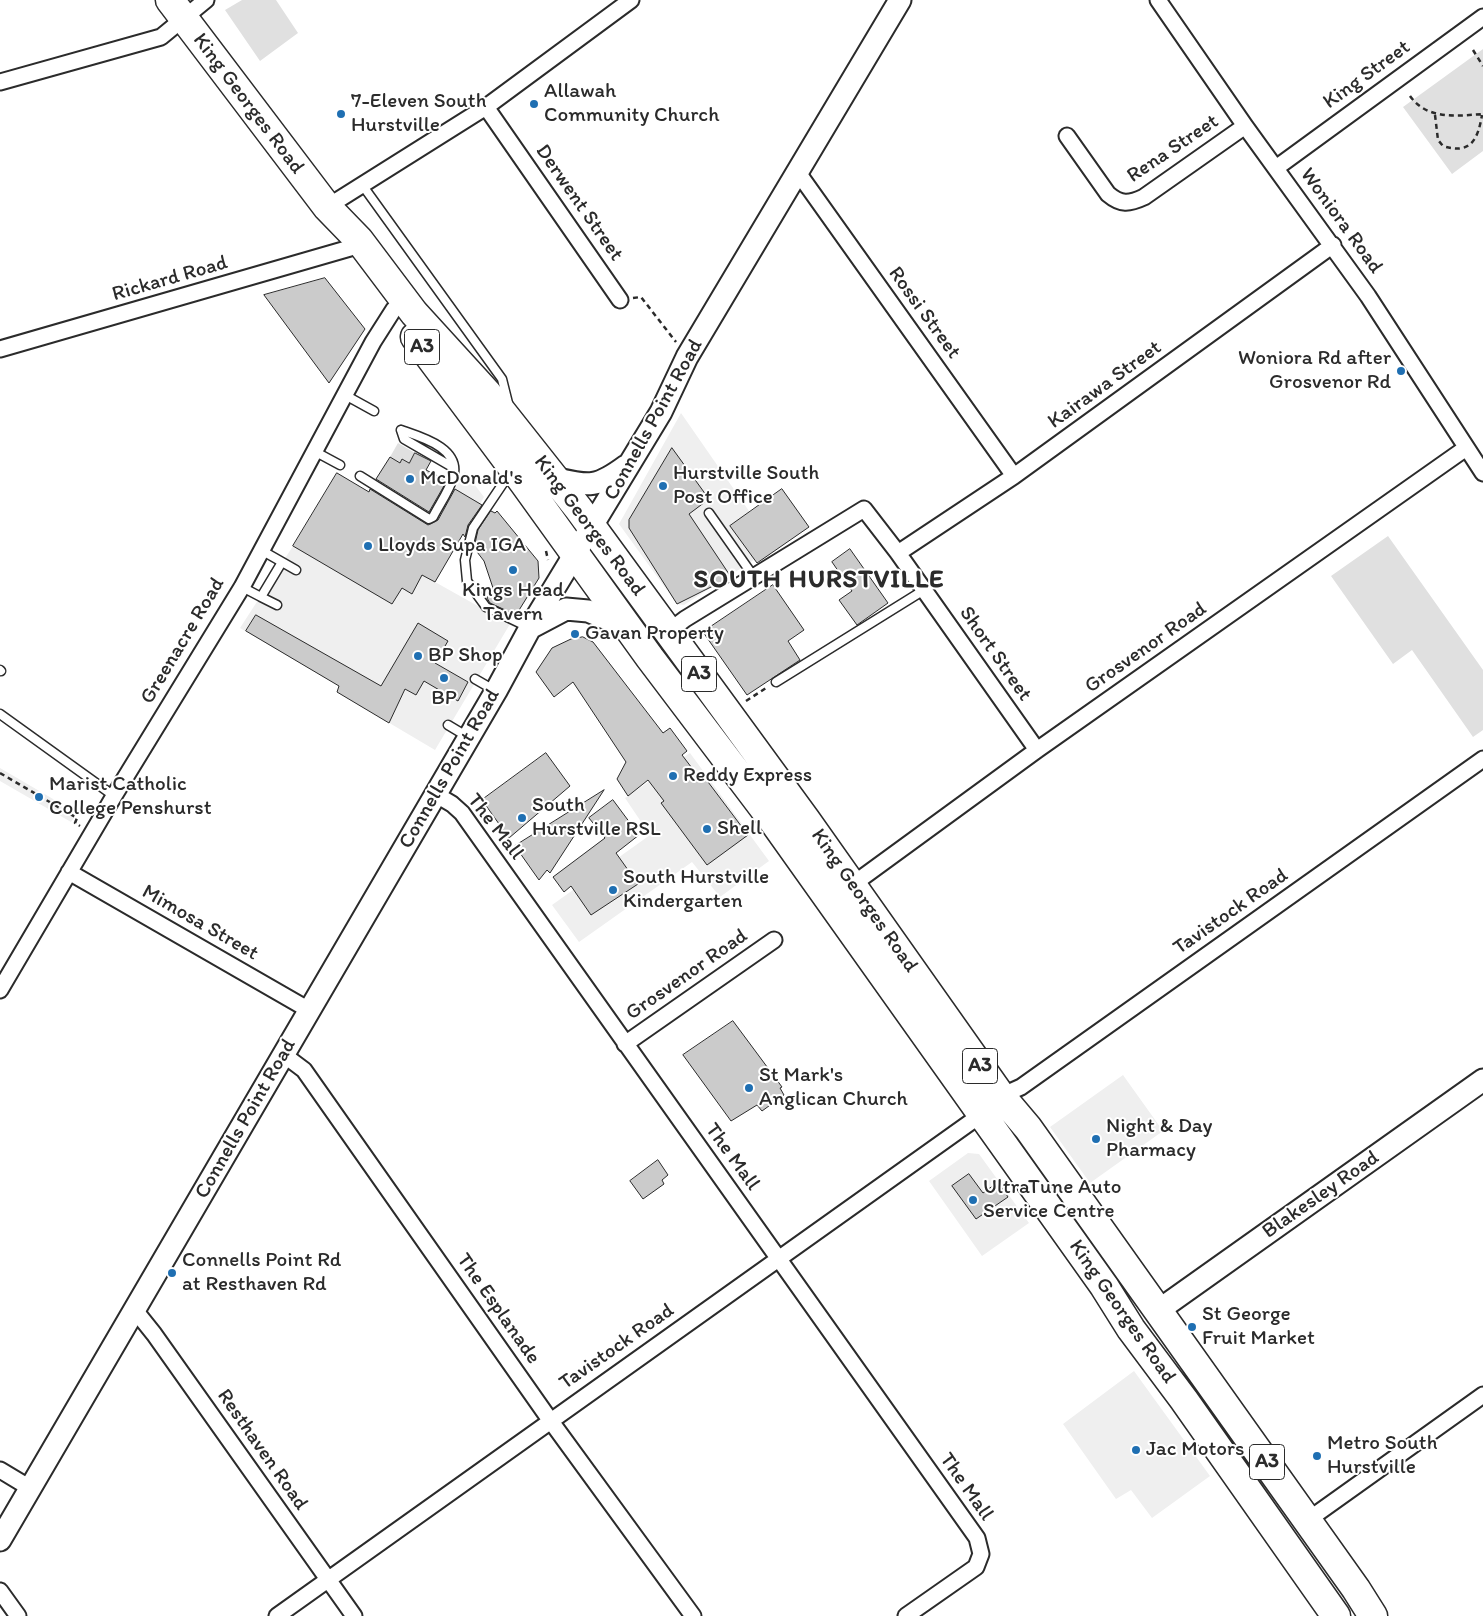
<!DOCTYPE html>
<style>
body{margin:0}
canvas{display:block;background:#fff}
</style>
<canvas width="1483" height="1616"></canvas>
<script>
const ctx = document.querySelector('canvas').getContext('2d');
ctx.lineJoin = 'round';
function paint(path, color) { ctx.fillStyle = color; ctx.fill(path, 'evenodd'); }
function trace(path, color, width, dash) { ctx.strokeStyle = color; ctx.lineWidth = width; ctx.lineCap = dash ? 'butt' : 'round'; ctx.setLineDash(dash || []); ctx.stroke(path); }
function write(font, color, halo, rows, align = 'center') {
  ctx.font = font + ' Itim,sans-serif'; ctx.lineWidth = 4; ctx.setLineDash([]); ctx.textBaseline = 'middle'; ctx.strokeStyle = halo; ctx.fillStyle = color; for (const [text, x, y, turn = 0] of rows) {
    ctx.save(); ctx.translate(x, y); ctx.rotate((+turn || 0) * Math.PI / 180); ctx.textAlign = isNaN(turn) ? turn : align; if (halo) ctx.strokeText(text, 0, 0); ctx.fillText(text, 0, 0); ctx.restore();
  }
}
paint(new Path2D(`
 M681,413L774,547L684,605L677,604L619,524Z
 M465,472L484,497L435,582L510,624L435,750L337,692L339,686L240,628L293,546L337,473L431,529Z
 M690,753L769,861L720,897L692,862L579,942L552,905L650,835L625,798Z
 M0,768L77,813L71,822L0,781Z
 M1123,1075L1163,1131L1090,1183L1050,1127Z
 M968,1153L979,1154L1029,1223L982,1256L929,1181Z
 M1134,1371L1210,1476L1152,1518L1131,1490L1116,1499L1063,1424Z`), '#efefef');
paint(new Path2D(`
 M242,0H276L298,33L260,61L225,10Z
 M1483,49V151L1452,174L1403,107Z
 M398,443L415,453L409,463L402,459L400,463L390,457Z
 M1388,536L1483,670V730L1473,737L1412,650L1393,664L1331,576Z`), '#e0e0e0');
const building = new Path2D(`
 M325,278L365,329L329,383L264,295Z
 M672,448L709,499L689,514L731,577L677,604L629,528V520Z
 M415,453L431,461L426,470L444,479L445,484L429,512L376,479L390,457L400,463L402,459L409,463Z
 M337,473L369,492L370,489L428,525L438,520L455,489L482,505L468,525L465,537L463,534L435,582L422,575L412,594L402,588L392,604L293,546Z
 M782,489L809,527L757,563L730,526Z
 M491,511L495,513L497,511L538,561L539,578L516,615L490,603L487,598L493,588L484,561L474,548L478,530Z
 M850,549L888,603L857,625L839,600L852,591L832,562Z
 M773,585L804,630L788,641L800,660L747,695L703,632Z
 M256,615L381,686L418,623L448,641L435,663L468,682L458,701L424,681L416,695L405,689L389,723L337,692L339,686L246,631Z
 M583,637L593,642L663,733L670,728L687,751L682,755L698,776L702,774L748,835L707,865L661,803L664,801L648,780L628,796L617,779L626,762L573,682L554,697L536,672L552,648L571,639Z
 M546,753L570,786L509,838L482,800Z
 M604,790L550,873L547,870L539,880L515,846Z
 M613,800L639,835L616,853L638,884L591,915L571,886L564,892L553,877L605,838L589,818Z
 M733,1021L782,1087L780,1088L784,1095L762,1111L757,1105L731,1121L683,1055Z
 M658,1160L668,1175L662,1180L664,1184L643,1199L630,1181Z
 M969,1174L983,1193L998,1182L1008,1197L976,1219L952,1186Z`);
paint(building, '#cbcbcb');
trace(building, '#2b2b2b', 1);
const lane = new Path2D(`
 M363,186L502,379L508,403
 M345,395L374,411
 M401,430L404,439L454,468
 M314,451L340,465
 M510,473L473,528L465,560L467,581L486,607L528,627
 M360,476L429,519L433,517C439,505 449,491 453,478C462,448 421,437 401,430
 M709,513L754,577
 M261,550L296,570
 M242,587L261,597
 M277,605L261,597L282,562
 M0,670L1,671
 M475,679L494,690
 M776,682L924,590
 M0,714L114,796
 M448,725L468,737`);
const street = new Path2D(`
 M1158,0L1245,126L1368,296L1483,473
 M0,82L161,37L206,0
 M486,107L620,300
 M1067,136L1108,194C1121,205 1129,204 1144,197L1245,126
 M1276,168L1483,17
 M799,174L1014,476
 M327,207L486,107L631,0
 M0,349L350,248
 M898,553L1014,476L1333,245
 M668,632L685,619L864,509L898,553L1037,750
 M435,794L452,804L462,813L977,1538L981,1554L976,1567L906,1616
 M69,872L309,1010
 M852,885L1037,750L1466,448
 M0,990L114,796L242,587L373,342L394,309
 M625,1044L774,940
 M284,1055L304,1070L550,1420L693,1616
 M1001,1096L1021,1087L1483,759
 M134,1309L154,1334L354,1616
 M0,1470L30,1488
 M1308,1520L1483,1395
 M0,1591L18,1616
 M277,1616L982,1114`);
const secondary = new Path2D(`
 M553,478C589,486 595,489 626,466
 M530,628L566,609L588,611L627,627
 M1159,1310L1483,1080
 M0,1540L496,691L530,628L661,412L687,357L900,0`);
const highway = new Path2D(`
 M170,0L327,207L359,240L414,313L487,393L578,508L806,820L1001,1096L1028,1128L1356,1589L1373,1616
 M415,337L524,483L650,658L771,818L1104,1286L1131,1329L1184,1400L1336,1616`);
trace(lane, '#2b2b2b', 11);
trace(street, '#2b2b2b', 19);
trace(secondary, '#2b2b2b', 25);
trace(highway, '#2b2b2b', 31);
trace(new Path2D(`
 M1473,50L1483,66
 M1410,96C1427,120 1456,116 1483,114
 M1435,115L1438,140L1443,146C1471,155 1478,139 1482,115
 M633,298L641,297L676,342
 M546,551L548,560
 M746,701L766,688
 M0,773L77,818L75,823L80,826`), '#2b2b2b', 2.5, [5, 4]);
trace(lane, '#fff', 8);
trace(street, '#fff', 15);
trace(secondary, '#fff', 21);
trace(highway, '#fff', 28);
for (const [x, y, r, color] of [
 [534,104,5,"#1f6fb2"],
 [341,114,5,"#1f6fb2"],
 [1401,371,5,"#1f6fb2"],
 [410,479,5,"#1f6fb2"],
 [663,486,5,"#1f6fb2"],
 [368,546,5,"#1f6fb2"],
 [513,570,5,"#1f6fb2"],
 [575,634,5,"#1f6fb2"],
 [418,656,5,"#1f6fb2"],
 [444,678,5,"#1f6fb2"],
 [673,776,5,"#1f6fb2"],
 [39,797,5,"#1f6fb2"],
 [522,818,5,"#1f6fb2"],
 [707,829,5,"#1f6fb2"],
 [613,890,5,"#1f6fb2"],
 [749,1088,5,"#1f6fb2"],
 [1096,1139,5,"#1f6fb2"],
 [973,1200,5,"#1f6fb2"],
 [172,1273,5,"#1f6fb2"],
 [1192,1327,5,"#1f6fb2"],
 [1136,1450,5,"#1f6fb2"],
 [1317,1456,5,"#1f6fb2"]
]) { const dot = new Path2D(); dot.arc(x, y, r, 0, 2 * Math.PI); ctx.fillStyle = color; ctx.fill(dot); trace(dot, '#fff', 2); }
for (const [x, y, w] of [
 [422,347,35],
 [699,674,35],
 [980,1066,35],
 [1267,1462,35]
]) { const box = new Path2D(); box.roundRect(x - w / 2, y - 17.5, w, 35, 4); ctx.fillStyle = '#fff'; ctx.fill(box); trace(box, '#2b2b2b', 1); }
write('bold 20px', '#2b2b2b', null, [
 ["A3",422,347],
 ["A3",699,674],
 ["A3",980,1066],
 ["A3",1267,1462]
]);
write('21px', '#2b2b2b', '#fff', [
 ["King Street",1367,75,-36],
 ["King Georges Road",248,104,53],
 ["Rena Street",1173,149,-34],
 ["Derwent Street",579,203,55],
 ["Woniora Road",1341,221,54],
 ["Rickard Road",170,279,-16],
 ["Rossi Street",924,313,54],
 ["Kairawa Street",1105,385,-36],
 ["Connells Point Road",654,420,-61],
 ["King Georges Road",589,526,53],
 ["Greenacre Road",183,641,-59],
 ["Grosvenor Road",1146,648,-35],
 ["Short Street",995,654,55],
 ["Connells Point Road",450,769,-60],
 ["The Mall",495,827,52],
 ["King Georges Road",864,901,55],
 ["Tavistock Road",1231,912,-35],
 ["Mimosa Street",200,923,30],
 ["Grosvenor Road",687,975,-35],
 ["Connells Point Road",246,1119,-60],
 ["The Mall",732,1157,54],
 ["Blakesley Road",1321,1195,-35],
 ["The Esplanade",498,1309,55],
 ["King Georges Road",1122,1312,55],
 ["Tavistock Road",617,1347,-35],
 ["Resthaven Road",262,1450,55],
 ["The Mall",966,1487,55]
]);
write('21px', '#2b2b2b', '#fff', [
 ["Allawah",544,92],
 ["Community Church",544,116],
 ["7-Eleven South",351,102],
 ["Hurstville",351,126],
 ["Woniora Rd after",1391,359,"right"],
 ["Grosvenor Rd",1391,383,"right"],
 ["Hurstville South",673,474],
 ["Post Office",673,498],
 ["McDonald's",420,479],
 ["Lloyds Supa IGA",378,546],
 ["Kings Head",513,591,"center"],
 ["Tavern",513,615,"center"],
 ["Gavan Property",585,634],
 ["BP Shop",428,656],
 ["BP",444,699,"center"],
 ["Reddy Express",683,776],
 ["Marist Catholic",49,785],
 ["College Penshurst",49,809],
 ["South",532,806],
 ["Hurstville RSL",532,830],
 ["Shell",717,829],
 ["South Hurstville",623,878],
 ["Kindergarten",623,902],
 ["St Mark's",759,1076],
 ["Anglican Church",759,1100],
 ["Night & Day",1106,1127],
 ["Pharmacy",1106,1151],
 ["UltraTune Auto",983,1188],
 ["Service Centre",983,1212],
 ["Connells Point Rd",182,1261],
 ["at Resthaven Rd",182,1285],
 ["St George",1202,1315],
 ["Fruit Market",1202,1339],
 ["Metro South",1327,1444],
 ["Hurstville",1327,1468],
 ["Jac Motors",1146,1450]
], 'left');
ctx.letterSpacing = '1px';
write('bold 26px', '#2b2b2b', '#fff', [
 ["SOUTH HURSTVILLE",819,580]
]);
ctx.letterSpacing = '0px';
</script>
